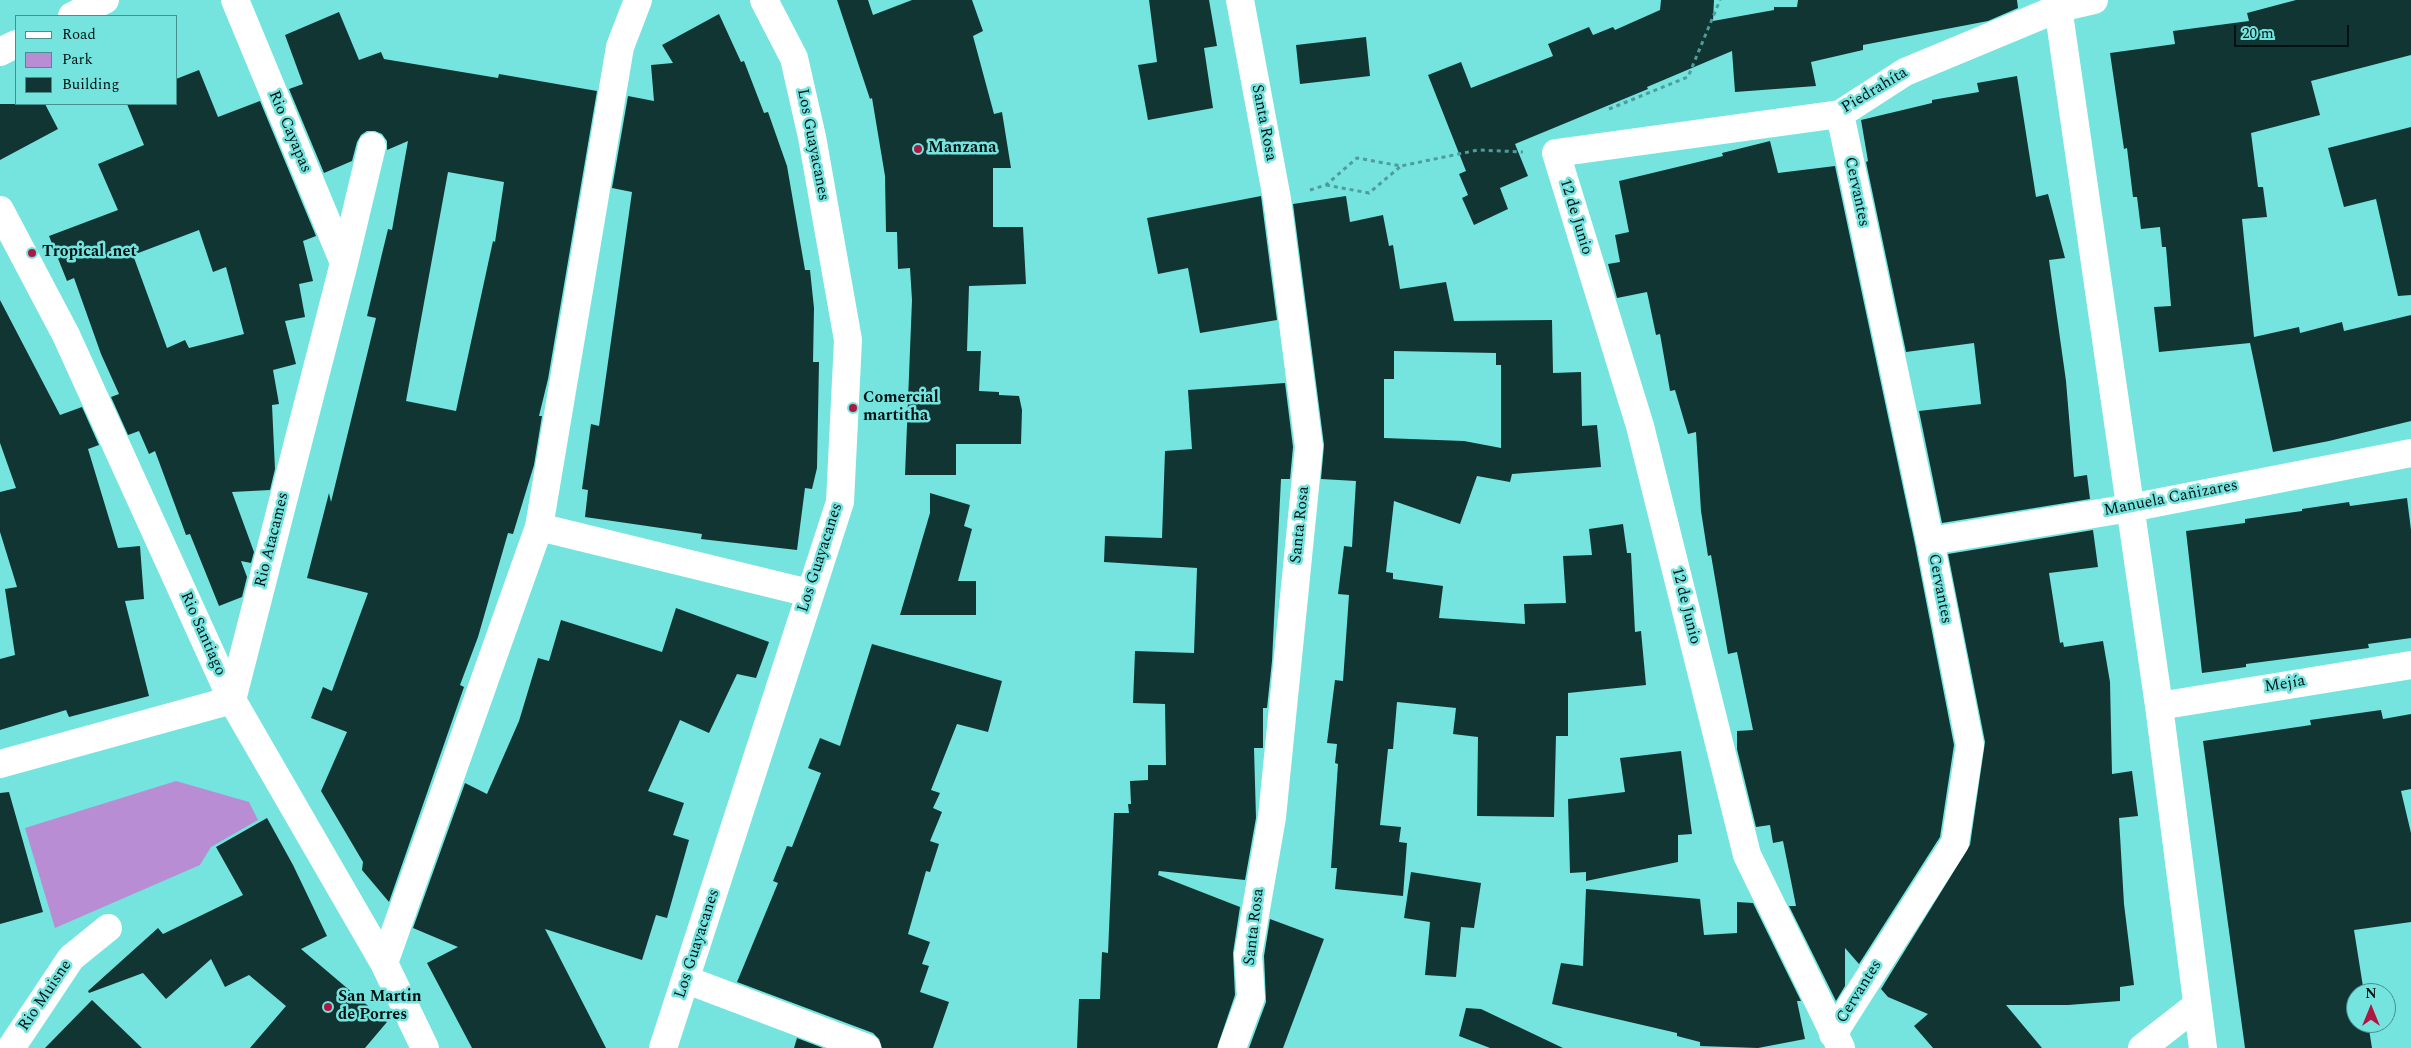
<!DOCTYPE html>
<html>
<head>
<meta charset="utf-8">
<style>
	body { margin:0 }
	#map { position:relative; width:2411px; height:1048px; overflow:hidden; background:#75e4df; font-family:Spectral,serif }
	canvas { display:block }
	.legend { position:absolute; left:15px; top:15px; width:162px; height:90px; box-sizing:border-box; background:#75e4df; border:1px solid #46908d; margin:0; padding:6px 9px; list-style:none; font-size:15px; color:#001211 }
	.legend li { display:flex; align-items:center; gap:10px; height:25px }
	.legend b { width:25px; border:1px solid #46908d }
	.north { position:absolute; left:2346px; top:983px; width:50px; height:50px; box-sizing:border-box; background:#75e4df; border:1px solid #46908d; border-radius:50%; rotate:0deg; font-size:14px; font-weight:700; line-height:20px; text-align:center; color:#001211 }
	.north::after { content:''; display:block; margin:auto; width:18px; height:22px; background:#ac1843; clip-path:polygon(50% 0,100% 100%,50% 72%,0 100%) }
	.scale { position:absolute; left:2234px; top:25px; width:115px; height:22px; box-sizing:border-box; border:2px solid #001211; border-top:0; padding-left:6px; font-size:15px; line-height:18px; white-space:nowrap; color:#001211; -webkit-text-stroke:4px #75e4df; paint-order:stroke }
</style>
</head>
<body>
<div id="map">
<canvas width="2411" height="1048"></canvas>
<ul class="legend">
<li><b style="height:6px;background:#fff"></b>Road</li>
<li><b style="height:14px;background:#b88dd3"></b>Park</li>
<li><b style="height:14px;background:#113533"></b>Building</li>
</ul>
<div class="north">N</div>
<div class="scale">20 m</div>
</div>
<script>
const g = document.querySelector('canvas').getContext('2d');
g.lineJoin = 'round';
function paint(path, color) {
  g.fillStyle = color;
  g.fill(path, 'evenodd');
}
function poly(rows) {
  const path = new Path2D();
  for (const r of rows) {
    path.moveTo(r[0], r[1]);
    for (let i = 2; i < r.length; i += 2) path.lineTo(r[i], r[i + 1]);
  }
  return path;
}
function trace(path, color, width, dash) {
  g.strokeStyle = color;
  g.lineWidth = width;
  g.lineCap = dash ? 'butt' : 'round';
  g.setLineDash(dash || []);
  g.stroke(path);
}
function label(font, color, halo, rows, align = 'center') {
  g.font = font + ' Spectral,serif';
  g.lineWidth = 5;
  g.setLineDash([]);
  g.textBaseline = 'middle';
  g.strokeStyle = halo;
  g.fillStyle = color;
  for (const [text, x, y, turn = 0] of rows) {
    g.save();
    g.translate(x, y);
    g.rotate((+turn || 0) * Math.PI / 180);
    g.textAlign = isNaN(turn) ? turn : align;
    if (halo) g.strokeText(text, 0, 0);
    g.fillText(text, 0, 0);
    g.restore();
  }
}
paint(poly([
	[176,781,249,802,258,820,211,847,200,865,55,928,25,828]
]), '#b88dd3');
paint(poly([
	[837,0,868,0,873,15,912,0,972,0,983,31,973,36,994,114,1002,112,1011,168,993,168,993,227,1023,227,1026,284,969,286,967,351,981,351,979,391,999,392,999,395,1019,396,1022,410,1021,444,956,444,956,475,905,475,912,300,910,268,898,269,897,232,886,232,885,176,872,98,870,99],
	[1149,0,1209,0,1217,46,1204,48,1213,108,1148,120,1138,65,1157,62],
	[1661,0,1714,0,1713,21,1774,10,1774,7,1797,7,1798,0,2017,0,2018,8,1988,21,1863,45,1863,50,1811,62,1816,86,1735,92,1732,51,1647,87,1648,89,1515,144,1528,176,1500,188,1508,209,1474,225,1462,198,1468,195,1459,174,1466,171,1428,75,1461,62,1471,88,1553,56,1548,44,1589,27,1593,35,1613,27,1615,30,1660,10],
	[2296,0,2411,0,2411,55,2311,81,2320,115,2251,133,2258,187,2263,187,2267,217,2242,219,2254,337,2299,327,2300,333,2342,322,2344,331,2411,315,2411,421,2329,441,2273,452,2250,343,2159,352,2154,307,2171,306,2166,247,2162,247,2160,227,2141,229,2137,197,2133,197,2127,148,2124,149,2110,53,2175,44,2173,31,2249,21,2247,13],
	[339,12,359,60,381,52,384,59,498,78,499,74,597,91,548,379,539,416,542,416,534,465,513,534,508,533,478,637,460,685,464,687,389,902,362,870,363,862,321,791,347,732,311,718,323,687,332,691,368,593,307,578,329,493,331,502,376,318,367,316,388,229,392,230,408,141,387,150,387,141,382,134,375,131,367,131,361,135,357,142,352,161,324,173,289,89,303,84,285,35],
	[448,172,504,182,495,242,493,241,456,411,406,401],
	[719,14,741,62,744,61,764,113,768,112,787,166,805,270,810,270,814,308,813,362,819,362,817,468,812,489,805,488,797,550,701,539,702,534,585,517,588,490,582,489,591,424,599,426,632,192,612,188,628,96,654,101,651,65,673,63,662,45],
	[1366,37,1370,76,1300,84,1296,45],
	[199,70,218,117,260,101,316,236,303,241,313,281,299,284,305,317,285,321,296,364,273,370,279,404,272,405,275,469,270,490,232,492,254,552,251,563,241,561,247,577,242,597,219,606,190,534,186,535,155,451,149,454,139,431,128,435,111,397,119,394,101,354,74,278,67,281,49,236,118,210,98,164,144,145,127,104,176,104,176,79],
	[199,230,213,272,226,267,244,334,189,348,185,340,167,348,133,255],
	[2017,76,2036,197,2048,194,2065,258,2049,260,2066,381,2074,477,2087,475,2090,499,1942,523,1919,411,1981,404,1974,343,1906,352,1866,162,1868,161,1861,120,1932,103,1932,100,1979,92,1977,83],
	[0,104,45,104,58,129,0,160],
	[2411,127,2411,295,2398,296,2376,199,2344,207,2328,148],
	[1770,141,1778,173,1835,166,1915,544,1954,745,1940,837,1859,964,1845,948,1845,986,1836,1001,1789,906,1796,906,1783,841,1773,843,1770,825,1756,827,1737,749,1737,731,1753,730,1737,652,1728,654,1711,555,1708,556,1701,511,1696,432,1688,434,1675,390,1670,391,1660,334,1656,335,1647,292,1617,298,1608,264,1620,262,1615,235,1629,232,1619,181,1723,156,1722,153],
	[1261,196,1277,320,1200,333,1188,268,1158,274,1147,218],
	[1346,196,1350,222,1383,215,1389,246,1393,245,1400,289,1446,282,1454,321,1552,320,1553,373,1581,372,1582,426,1597,425,1601,467,1512,474,1510,482,1477,476,1460,524,1394,501,1386,572,1393,573,1393,579,1443,586,1439,618,1525,624,1524,604,1566,603,1563,556,1592,555,1589,529,1623,524,1627,553,1631,553,1635,632,1641,631,1646,685,1568,693,1568,736,1556,736,1554,817,1477,816,1478,737,1453,734,1456,708,1397,702,1393,749,1388,749,1380,825,1401,827,1399,842,1407,843,1403,896,1335,889,1337,868,1331,868,1338,764,1335,763,1337,744,1327,743,1335,680,1343,681,1349,595,1338,594,1344,546,1352,547,1356,481,1321,479,1324,445,1293,204],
	[1394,351,1496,353,1496,365,1501,365,1501,448,1464,441,1384,438,1384,379,1394,379],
	[0,300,60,415,82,407,99,445,88,449,118,548,140,546,144,599,125,601,149,696,69,717,66,710,0,730,0,659,15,655,5,589,17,587,0,532,0,492,16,488,0,443],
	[1285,383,1293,447,1290,479,1281,479,1272,661,1267,708,1263,708,1263,748,1254,748,1256,818,1245,880,1159,871,1158,875,1240,907,1233,953,1235,995,1217,1048,1077,1048,1079,999,1100,999,1102,952,1108,953,1114,813,1129,813,1128,804,1131,804,1130,781,1148,780,1148,765,1166,765,1165,704,1133,703,1135,651,1194,653,1197,568,1104,562,1105,536,1162,538,1165,451,1192,449,1188,390],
	[930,493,970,505,964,526,972,529,958,581,976,581,976,615,900,615,930,513],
	[2407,498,2411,530,2411,638,2368,644,2369,648,2246,664,2246,667,2202,673,2186,531,2245,523,2245,519,2302,511,2302,509,2349,502,2350,506],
	[2093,530,2098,567,2049,573,2060,643,2063,642,2064,647,2103,641,2110,682,2112,774,2132,771,2138,816,2119,818,2124,904,2134,985,2120,987,2120,1001,2068,1005,2006,1005,2042,1048,1933,1048,1914,1026,1928,1014,1888,997,1881,989,1970,845,1985,742,1948,554],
	[676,608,769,642,756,678,737,674,709,733,680,720,648,791,684,803,673,835,689,840,667,918,656,915,642,960,545,929,606,1048,472,1048,427,963,458,947,413,928,465,783,487,794,519,721,538,658,549,661,561,620,662,652],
	[872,644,1002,681,988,732,957,724,931,790,940,793,933,808,942,812,930,841,939,844,930,872,926,871,908,934,930,942,922,964,929,966,920,992,949,1002,933,1048,882,1048,879,1039,873,1033,737,982,778,883,773,881,787,846,792,847,821,773,808,768,820,738,840,746],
	[2381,710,2383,719,2411,714,2411,789,2401,791,2411,833,2411,922,2354,930,2364,993,2356,993,2356,1023,2368,1023,2372,1048,2245,1048,2203,741,2311,725,2310,720],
	[1681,751,1692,834,1678,835,1678,862,1586,881,1586,872,1570,873,1568,799,1625,792,1620,758],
	[9,792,43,912,0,924,0,793],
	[267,818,293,865,327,936,301,949,387,1022,365,1048,250,1048,286,1006,249,975,225,987,211,959,166,999,143,973,89,993,88,991,158,928,163,934,243,895,216,847],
	[1411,872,1481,883,1474,928,1461,927,1456,977,1425,975,1430,922,1404,918],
	[1586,889,1700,899,1704,935,1737,933,1737,902,1753,903,1801,1001,1797,1001,1805,1039,1758,1048,1700,1046,1700,1042,1677,1036,1677,1033,1552,1004,1561,963,1583,966],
	[1270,919,1324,939,1283,1048,1249,1048,1266,1002,1264,956],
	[92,1000,142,1048,45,1048],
	[1466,1008,1481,1009,1563,1048,1490,1048,1459,1036],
	[797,1038,823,1048,794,1048]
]), '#113533');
trace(poly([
	[1609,109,1688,77,1720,0],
	[1326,185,1369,193,1401,166],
	[1310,190,1326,185,1357,158,1401,166,1478,150,1523,152]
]), '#4d9d99', 3, [4, 4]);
trace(poly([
	[235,0,344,263],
	[2057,0,2159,706,2203,1048],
	[72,16,105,0],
	[0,52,16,44],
	[0,210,66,335,232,700,384,963,425,1048],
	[539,527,809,593],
	[1930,541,2130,508,2411,453],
	[2159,706,2411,665],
	[0,764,232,700,344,263,372,146],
	[384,963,539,527,620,47,638,0],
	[687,980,867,1048],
	[1833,1034,1955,843,1970,745,1930,541,1840,114],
	[11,1048,71,958,108,928],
	[663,1048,840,502,848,340,812,137,794,58,764,0],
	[1232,1048,1251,997,1248,955,1272,817,1309,447,1277,199,1240,0],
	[1841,1048,1747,855,1640,426,1556,153,1840,114,1905,72,2059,8,2094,0],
	[2142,1048,2196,1006]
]), '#fff', 28);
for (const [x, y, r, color] of [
	[918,149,5,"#ac1843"],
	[32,253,5,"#ac1843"],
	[853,408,5,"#ac1843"],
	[328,1007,5,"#ac1843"]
]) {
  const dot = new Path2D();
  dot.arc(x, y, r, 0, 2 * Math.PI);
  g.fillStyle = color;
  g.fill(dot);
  trace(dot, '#75e4df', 2);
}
label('16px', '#001211', '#75e4df', [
	["Piedrahíta",1875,91,-31],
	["Santa Rosa",1263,123,79],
	["Rio Cayapas",289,132,67],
	["Los Guayacanes",812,145,79],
	["Cervantes",1856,192,78],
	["12 de Junio",1575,217,73],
	["Manuela Cañizares",2171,499,-11],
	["Santa Rosa",1301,525,-84],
	["Rio Atacames",273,540,-76],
	["Los Guayacanes",821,558,-72],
	["Cervantes",1939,589,79],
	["12 de Junio",1685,606,76],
	["Rio Santiago",202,634,66],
	["Mejía",2285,685,-9],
	["Santa Rosa",1255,927,-83],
	["Los Guayacanes",698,944,-72],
	["Cervantes",1860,992,-58],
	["Rio Muisne",46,996,-56]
]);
label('bold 16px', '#001211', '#75e4df', [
	["Manzana",928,149],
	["Tropical .net",42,253],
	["Comercial",863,399],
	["martitha",863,417],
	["San Martin",338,998],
	["de Porres",338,1016]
], 'left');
</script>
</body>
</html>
